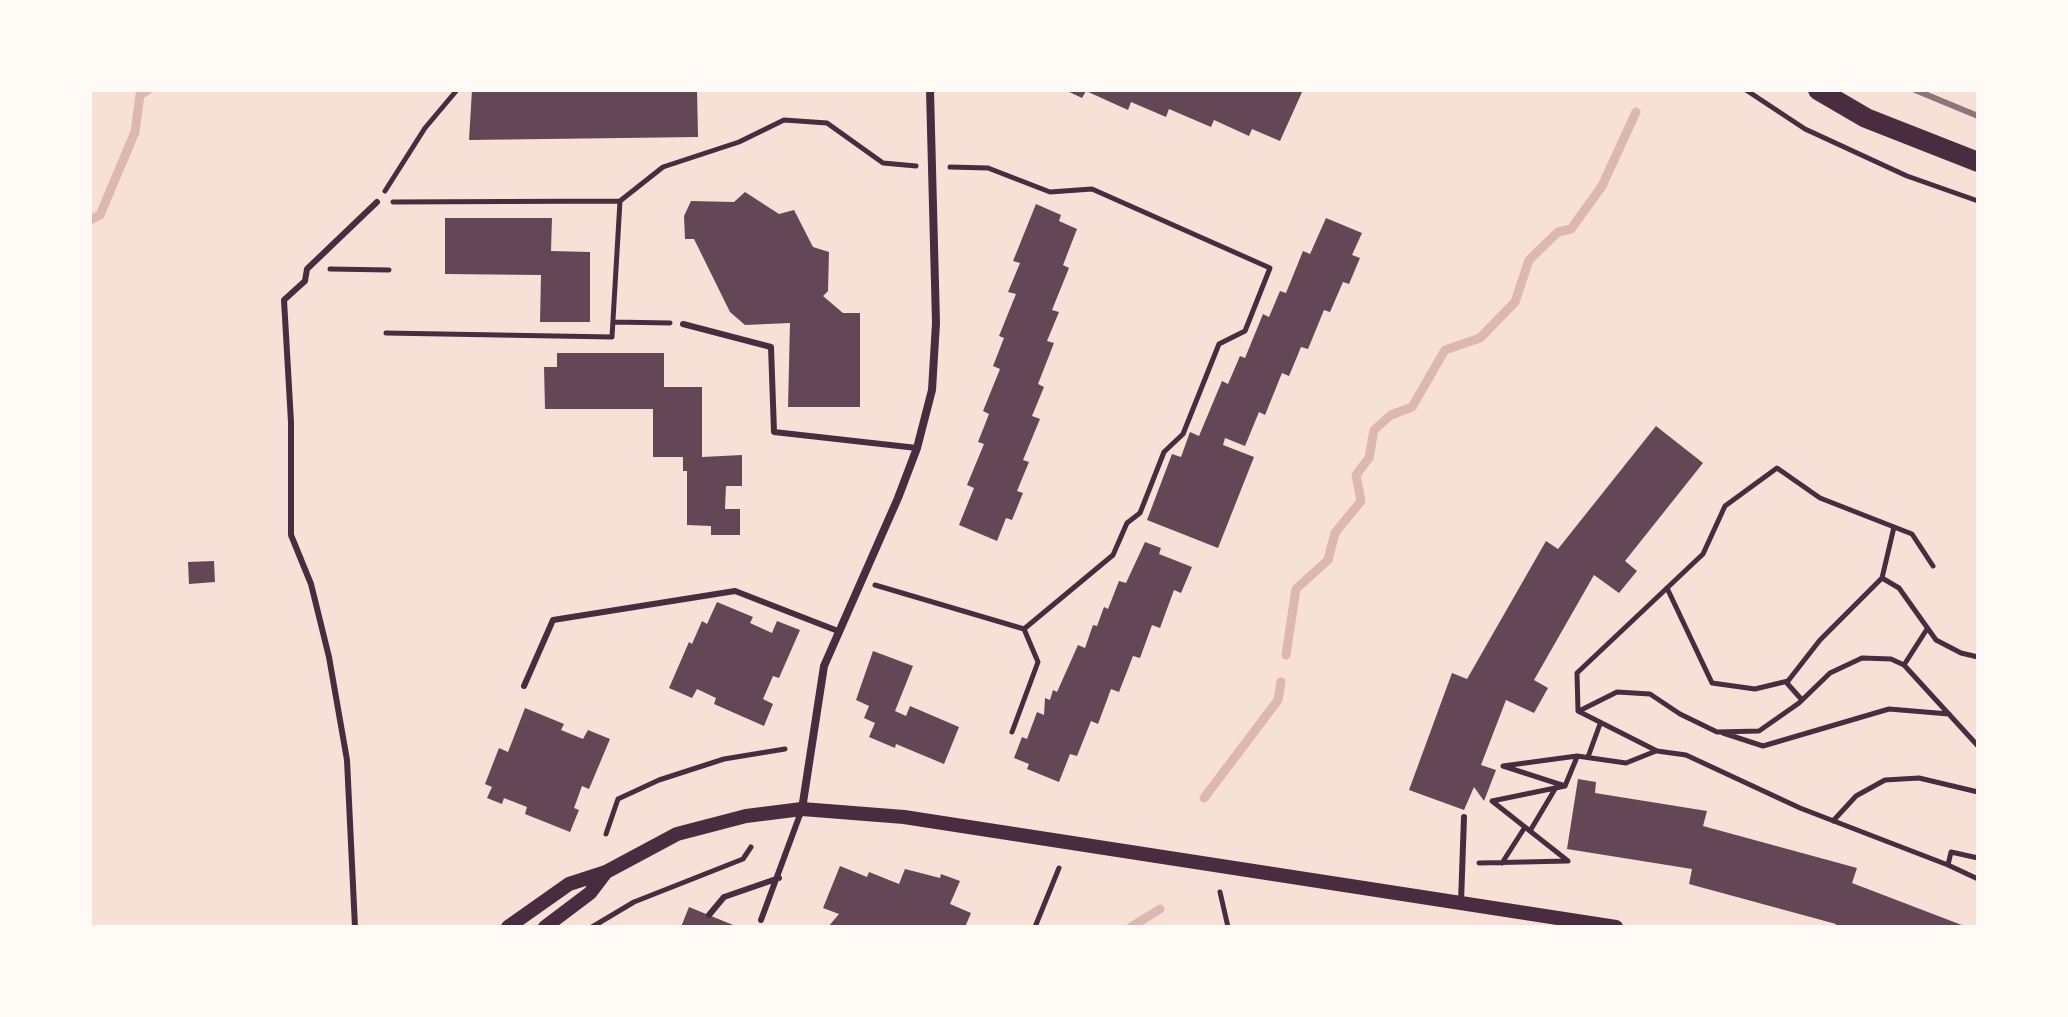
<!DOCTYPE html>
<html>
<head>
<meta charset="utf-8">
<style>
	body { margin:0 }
	#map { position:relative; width:2068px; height:1017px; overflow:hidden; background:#f7e1d7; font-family:"Crimson Pro",serif }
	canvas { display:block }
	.frame { position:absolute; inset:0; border:92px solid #fffaf5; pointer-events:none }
</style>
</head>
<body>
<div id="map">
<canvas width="2068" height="1017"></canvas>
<div class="frame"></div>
</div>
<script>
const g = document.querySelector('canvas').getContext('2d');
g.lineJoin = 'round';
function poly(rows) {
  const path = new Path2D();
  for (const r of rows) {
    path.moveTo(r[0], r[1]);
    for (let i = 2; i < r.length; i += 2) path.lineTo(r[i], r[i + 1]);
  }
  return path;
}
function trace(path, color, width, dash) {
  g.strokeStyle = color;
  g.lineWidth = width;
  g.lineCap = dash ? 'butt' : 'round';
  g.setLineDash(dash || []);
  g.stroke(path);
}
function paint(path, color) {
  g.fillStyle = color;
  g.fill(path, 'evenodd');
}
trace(poly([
	[90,220,100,215,135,132,140,95,148,90],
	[1286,655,1296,589,1328,560,1335,533,1361,501,1356,475,1369,458,1374,430,1391,415,1412,407,1445,350,1480,338,1515,302,1529,260,1558,232,1571,229,1602,186,1636,112],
	[1204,798,1278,700,1281,682],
	[1131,927,1160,909]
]), '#dcb8b0', 9);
paint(poly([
	[472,90,697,90,698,137,469,140],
	[1065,90,1303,90,1280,141,1252,129,1249,136,1214,120,1211,127,1169,109,1166,117,1131,102,1128,110,1086,91,1082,98],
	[745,192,779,214,794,210,813,247,829,252,828,291,823,296,843,313,860,313,860,407,788,407,790,323,745,325,730,312,694,239,685,239,684,216,691,201,734,202],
	[1036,204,1061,215,1059,221,1077,229,1063,265,1069,268,1052,310,1059,312,1047,341,1054,343,1038,384,1044,387,1032,416,1040,419,1023,460,1029,462,1017,491,1023,493,1012,520,1006,518,997,541,959,525,974,488,967,485,984,444,978,442,989,414,983,411,1000,369,993,366,1004,338,999,336,1016,294,1008,292,1020,263,1013,261],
	[445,218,552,218,551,251,590,252,590,322,540,322,541,275,445,274],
	[1326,218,1362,233,1352,255,1360,258,1349,284,1343,282,1330,312,1324,310,1308,349,1301,347,1289,376,1282,373,1265,415,1259,412,1245,446,1225,438,1223,445,1254,457,1218,548,1147,520,1172,454,1181,457,1190,432,1199,436,1222,381,1228,384,1240,356,1245,358,1263,314,1269,317,1280,291,1286,293,1303,251,1310,254],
	[557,353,664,353,664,387,702,387,702,457,742,455,742,486,726,486,725,509,740,509,740,535,711,535,711,526,687,525,687,471,683,471,683,457,653,457,653,409,545,409,544,367,557,367],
	[1656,426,1703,463,1625,561,1637,571,1619,593,1594,575,1534,680,1548,688,1534,713,1506,700,1481,765,1496,770,1484,801,1474,787,1464,810,1409,790,1452,673,1467,679,1546,541,1558,549],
	[1145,542,1161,548,1159,554,1192,567,1181,593,1174,590,1160,628,1152,625,1140,658,1133,656,1119,692,1111,689,1098,724,1091,721,1077,756,1070,754,1059,782,1027,769,1029,764,1014,758,1022,737,1027,739,1037,712,1044,715,1045,698,1050,700,1053,690,1057,692,1078,645,1085,648,1093,625,1097,626,1104,607,1108,609,1119,581,1126,583],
	[214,561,215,582,189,584,188,562],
	[717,602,753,617,750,623,772,633,777,621,800,630,779,678,773,676,763,699,773,704,764,726,714,704,716,698,697,689,692,698,669,688,689,642,692,644,702,621,707,624],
	[873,651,913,666,895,711,906,716,910,706,959,727,944,764,896,744,895,748,869,737,875,723,864,718,869,706,856,700],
	[525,708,564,724,561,730,583,739,588,730,610,739,589,789,582,786,574,808,579,810,570,832,525,814,527,807,504,798,502,804,487,798,492,787,485,784,499,748,508,752],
	[1578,779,1596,782,1595,793,1707,811,1703,826,1857,868,1852,883,1967,927,1835,927,1836,924,1689,884,1692,869,1567,849],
	[840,866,867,877,869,872,899,884,905,869,940,878,941,874,960,881,950,904,971,913,965,927,828,927,839,914,823,908],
	[689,907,738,927,681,927]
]), '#644757');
trace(poly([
	[1746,90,1805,129,1907,176,1978,201],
	[950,167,988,168,1050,192,1092,189,1270,268,1245,331,1219,344,1183,434,1164,452,1140,513,1127,523,1113,555,1024,629],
	[385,191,425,128,457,90],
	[393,202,620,201],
	[330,269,389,270],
	[613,322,670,323],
	[386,333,612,337,620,201,663,167,739,142,784,120,827,123,883,163,916,166],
	[1933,566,1912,534,1820,498,1777,468,1725,506,1703,554,1577,673,1578,711,1657,751,1686,755,1800,808,1948,865],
	[1882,578,1894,527],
	[875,585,1024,629,1038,662,1012,732],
	[1667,588,1712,683,1755,689,1788,681,1820,640,1882,578,1899,588,1936,640,1961,653,1978,657],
	[1904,665,1927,629],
	[1786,682,1802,700],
	[1579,711,1617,692,1650,694,1680,714,1717,732,1759,731,1799,703,1830,673,1862,658,1891,659,1904,665,1978,746],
	[1723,733,1763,746,1889,709,1949,714],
	[1588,757,1600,724],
	[1565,786,1577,757],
	[1833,821,1856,796,1885,780,1919,778,1978,792],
	[1530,831,1555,789],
	[606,834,618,799,659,780,724,759,785,749],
	[1978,858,1951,852,1948,865,1978,879],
	[1479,863,1568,861,1492,801,1565,786,1503,766,1577,756,1626,763,1656,751],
	[1502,863,1525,827],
	[1220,892,1228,927],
	[592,927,634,902,743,859,751,847],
	[1035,927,1059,868]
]), '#4a2c40', 5);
trace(poly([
	[683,324,771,347,774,432,917,448],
	[524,686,553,620,735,591,838,631],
	[1461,902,1464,817],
	[709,915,724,897,779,878],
	[761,920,802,809],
	[355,927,347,760,329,657,311,584,291,535,291,422,284,300,305,281,307,269,377,202]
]), '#4a2c40', 6);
trace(poly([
	[802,809,824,666,898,498,917,448,932,390,936,323,930,90]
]), '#4a2c40', 8);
trace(poly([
	[508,927,569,884,606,872,677,834,746,816,802,809,904,817,1616,927],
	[545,927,590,893,606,872]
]), '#4a2c40', 14);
trace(poly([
	[1818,90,1866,118,1978,162]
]), '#4a2c40', 20);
trace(poly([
	[1915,90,1978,116]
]), '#8f747c', 6);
</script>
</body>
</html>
